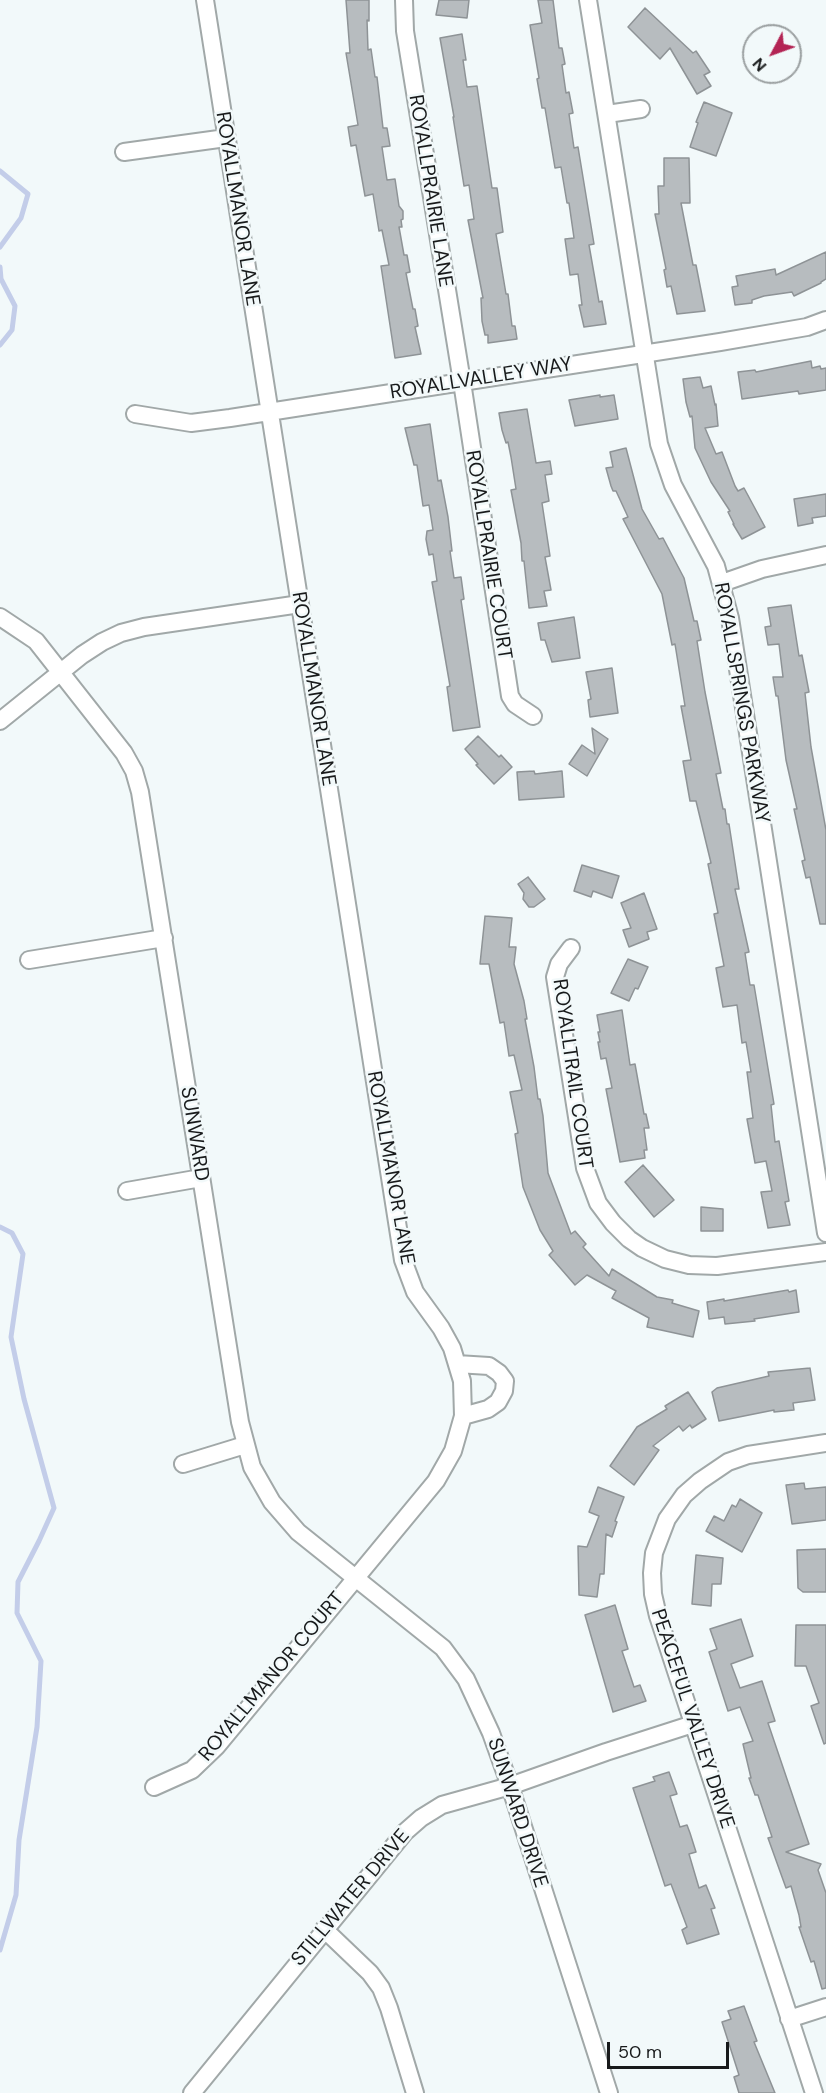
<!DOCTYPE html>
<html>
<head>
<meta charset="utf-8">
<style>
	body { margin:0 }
	#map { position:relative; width:826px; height:2093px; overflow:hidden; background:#f2f9fa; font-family:"DM Sans",sans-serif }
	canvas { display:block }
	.north { position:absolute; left:742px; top:24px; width:60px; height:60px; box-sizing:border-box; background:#f2f9fa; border:2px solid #9ba0a1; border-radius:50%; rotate:229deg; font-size:16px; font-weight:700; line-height:24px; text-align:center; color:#181a1b }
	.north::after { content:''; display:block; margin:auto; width:21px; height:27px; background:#b32454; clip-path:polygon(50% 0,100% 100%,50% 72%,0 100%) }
	.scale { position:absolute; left:607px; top:2042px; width:122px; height:27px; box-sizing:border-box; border:3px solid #181a1b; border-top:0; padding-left:8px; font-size:18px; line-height:21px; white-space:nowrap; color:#181a1b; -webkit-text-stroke:4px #f2f9fa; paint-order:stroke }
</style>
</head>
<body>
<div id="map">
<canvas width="826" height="2093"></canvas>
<div class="north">N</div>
<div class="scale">50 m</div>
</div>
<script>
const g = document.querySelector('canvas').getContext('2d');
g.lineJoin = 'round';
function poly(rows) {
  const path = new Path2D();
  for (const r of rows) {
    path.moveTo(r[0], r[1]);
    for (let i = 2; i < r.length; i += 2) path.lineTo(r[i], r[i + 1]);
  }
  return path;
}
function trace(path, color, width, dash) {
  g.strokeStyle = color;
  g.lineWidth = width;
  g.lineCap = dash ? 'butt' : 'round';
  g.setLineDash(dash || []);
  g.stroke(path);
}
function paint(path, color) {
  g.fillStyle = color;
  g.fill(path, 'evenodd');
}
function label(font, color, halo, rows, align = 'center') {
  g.font = font + ' "DM Sans",sans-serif';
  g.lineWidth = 5;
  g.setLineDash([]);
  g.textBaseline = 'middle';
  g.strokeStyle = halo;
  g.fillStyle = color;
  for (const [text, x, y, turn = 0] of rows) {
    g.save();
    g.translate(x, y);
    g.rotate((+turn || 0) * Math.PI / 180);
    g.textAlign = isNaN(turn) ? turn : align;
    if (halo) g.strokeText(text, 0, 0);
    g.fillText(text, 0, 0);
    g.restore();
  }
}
trace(poly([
	[0,171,28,194,21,218,0,247],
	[0,267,1,279,15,306,12,330,0,345],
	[0,1227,12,1233,23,1254,11,1337,24,1399,54,1508,39,1541,18,1582,17,1613,41,1661,37,1727,19,1840,16,1895,0,1950]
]), '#c3cde9', 5);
const building = poly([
	[346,0,369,0,369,21,367,20,368,50,371,49,375,77,377,77,383,128,387,128,390,146,382,147,387,180,395,179,399,206,403,211,403,219,401,220,402,227,399,227,404,255,407,255,410,272,406,273,413,309,415,309,418,326,415,327,421,354,395,358,381,266,389,265,382,230,379,231,373,194,365,196,356,145,351,146,348,127,358,125,346,53,350,53,346,0],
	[439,0,469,0,467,18,436,15,439,0],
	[538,0,553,0,559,48,562,48,565,64,562,65,566,93,569,92,573,113,569,114,574,148,578,147,594,244,589,245,599,302,602,301,606,324,584,327,579,305,582,305,578,274,570,275,565,239,574,238,569,203,567,203,561,167,555,168,545,108,542,108,537,79,539,78,530,25,542,23,538,0],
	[645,8,693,53,696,51,710,72,704,75,711,86,697,94,670,48,660,59,628,27,645,8],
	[462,34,466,60,463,60,467,87,477,86,492,188,497,188,503,232,496,234,506,294,508,294,512,326,515,326,517,339,488,343,488,335,485,335,482,321,481,298,483,298,468,220,474,219,469,185,464,186,453,117,454,117,440,38,462,34],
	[704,102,732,113,716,156,690,147,698,123,696,122,704,102],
	[664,158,689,158,690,203,681,203,693,265,696,265,705,311,677,314,671,286,667,287,664,270,666,269,655,214,659,214,658,186,664,186,664,158],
	[826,252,826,279,821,282,821,283,794,296,792,292,764,296,752,300,752,303,735,305,732,287,738,286,736,276,775,269,776,275,826,252],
	[811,361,812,368,820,366,821,369,826,368,826,390,799,394,798,391,742,399,738,372,755,370,756,372,811,361],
	[700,377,703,388,711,386,715,405,716,404,718,426,705,428,716,454,722,452,735,486,738,491,744,488,765,527,742,539,733,524,734,524,728,512,730,511,711,482,695,448,692,416,690,417,686,402,683,379,700,377],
	[600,395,600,397,614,395,618,419,575,426,569,400,600,395],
	[527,409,536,463,550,461,552,474,545,475,549,501,542,503,550,556,545,557,551,590,544,591,547,606,529,608,524,561,522,561,521,543,511,490,516,489,511,457,508,442,506,443,502,430,499,413,527,409],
	[430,424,438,481,441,480,448,517,452,551,450,551,454,578,461,577,464,599,461,600,480,727,453,731,447,687,450,686,432,582,437,581,433,554,429,555,426,539,427,531,433,530,429,505,423,506,417,465,414,465,405,428,430,424],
	[626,448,642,509,659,539,663,538,684,578,694,621,697,621,701,640,697,641,705,692,721,773,716,774,723,809,725,809,727,824,729,824,739,889,735,889,749,952,745,953,750,985,754,985,774,1104,771,1105,775,1142,779,1141,789,1201,785,1202,790,1225,768,1228,761,1192,772,1191,766,1161,755,1163,747,1119,753,1118,747,1072,751,1072,746,1042,742,1043,737,1005,723,1007,716,968,724,966,714,914,718,913,708,864,711,863,696,801,690,801,683,761,691,760,681,706,685,706,675,644,672,645,662,594,623,519,628,517,616,491,613,491,611,486,606,468,613,467,610,452,626,448],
	[826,494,826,516,812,518,813,523,798,526,794,499,826,494],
	[791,605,799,656,802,655,809,692,805,693,811,747,826,830,826,924,820,924,810,877,806,878,802,861,805,860,794,809,797,809,786,760,778,696,776,696,773,677,783,677,779,644,768,645,765,627,771,626,768,608,791,605],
	[574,617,580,658,552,662,545,640,541,640,538,623,574,617],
	[612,668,618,713,590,717,588,700,591,699,586,672,612,668],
	[592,728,608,739,587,776,569,764,582,745,595,754,592,728],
	[478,736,499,757,501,755,512,767,494,784,476,765,478,764,465,749,478,736],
	[534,771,535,774,562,771,564,797,519,800,517,772,534,771],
	[582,865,619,876,612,898,593,891,591,897,574,891,582,865],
	[528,877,545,899,534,907,529,907,523,899,524,893,518,884,528,877],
	[644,893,657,929,647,932,649,939,629,947,623,930,631,928,621,903,644,893],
	[485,916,512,918,509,947,516,947,514,964,524,1001,527,1019,525,1019,534,1067,538,1099,540,1099,543,1116,548,1173,571,1234,575,1231,586,1244,583,1247,609,1276,612,1269,657,1297,673,1300,672,1303,699,1311,693,1337,647,1327,649,1318,612,1298,616,1291,587,1275,575,1285,549,1255,553,1251,540,1230,523,1187,515,1134,518,1133,510,1092,522,1090,514,1055,509,1056,504,1022,500,1023,489,964,480,964,485,916],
	[628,959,648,967,638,989,635,988,629,1001,611,993,628,959],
	[622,1010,630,1065,635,1064,644,1114,646,1114,649,1128,644,1128,647,1150,644,1150,645,1158,620,1162,606,1089,612,1088,606,1058,601,1059,598,1042,600,1042,598,1032,600,1032,597,1015,622,1010],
	[643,1165,674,1200,654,1217,625,1182,643,1165],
	[701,1207,723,1209,723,1231,701,1231,701,1207],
	[788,1290,789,1292,796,1290,799,1312,754,1319,755,1321,725,1324,724,1317,709,1319,707,1302,724,1299,724,1301,788,1290],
	[810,1368,815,1400,793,1403,794,1410,774,1412,774,1410,719,1421,712,1392,717,1388,769,1376,768,1372,810,1368],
	[688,1392,706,1419,692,1428,690,1425,683,1431,679,1426,653,1446,659,1450,634,1485,610,1466,637,1427,667,1409,665,1406,688,1392],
	[804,1483,805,1489,826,1487,826,1520,792,1524,786,1485,804,1483],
	[598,1487,624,1497,615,1521,617,1522,612,1537,606,1534,604,1574,600,1574,597,1597,579,1595,578,1546,587,1547,599,1516,589,1512,598,1487],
	[740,1499,762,1513,742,1552,706,1531,714,1516,724,1521,732,1505,736,1507,740,1499],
	[826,1549,826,1592,803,1592,798,1588,797,1550,826,1549],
	[696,1555,723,1558,721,1584,712,1584,711,1606,692,1604,696,1555],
	[615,1605,628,1649,622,1651,634,1687,640,1685,646,1701,613,1712,585,1615,615,1605],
	[741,1619,753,1656,731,1664,740,1688,762,1681,775,1721,768,1723,809,1844,786,1852,821,1864,818,1870,826,1893,826,1988,822,1989,814,1961,811,1962,799,1927,801,1927,799,1915,791,1886,786,1888,768,1838,772,1837,758,1795,755,1795,749,1778,751,1778,743,1744,753,1741,740,1707,728,1711,709,1652,717,1649,710,1629,741,1619],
	[796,1625,826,1625,826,1743,824,1744,811,1706,819,1703,806,1666,795,1666,796,1625],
	[669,1772,677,1794,670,1796,680,1827,687,1825,690,1833,696,1852,689,1854,699,1888,706,1885,715,1908,711,1909,719,1934,687,1944,682,1930,687,1927,671,1884,665,1886,633,1788,655,1781,653,1777,669,1772],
	[744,2006,757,2041,754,2042,775,2093,739,2093,734,2077,739,2075,722,2022,731,2019,728,2011,744,2006]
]);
paint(building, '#b7bcbf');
trace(building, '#8e9396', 1.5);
const street = poly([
	[404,0,405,31,462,382,510,696,515,704,533,716],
	[588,0,659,444,673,485,716,566,730,618,826,1233],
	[607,114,641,109],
	[124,152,226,138],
	[135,414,191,423,230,418,720,342,807,327,826,320],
	[722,583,762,569,826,555],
	[0,617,36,641,124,753,134,771,140,792,240,1422,252,1467,272,1502,298,1532,443,1648,466,1679,491,1733,510,1786,609,2093],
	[0,721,82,655,102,642,121,633,144,627,300,604],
	[571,948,559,964,555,977,585,1168,598,1203,613,1223,629,1239,642,1248,665,1259,689,1265,717,1266,826,1252],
	[29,960,164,938],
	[127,1191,201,1178],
	[457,1364,489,1366,499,1373,505,1381,504,1391,498,1402,488,1409,463,1416],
	[183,1464,245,1445],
	[154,1787,192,1770,217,1746,436,1481,453,1451,463,1416,462,1381,452,1348,441,1328,415,1292,403,1260,205,0],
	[324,1929,370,1973,381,1988,389,2008,415,2093],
	[789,2019,826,2007],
	[192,2093,405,1832,421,1818,442,1805,510,1786,606,1752,693,1724],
	[814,2093,658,1616,653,1594,652,1573,654,1553,667,1519,684,1495,700,1481,728,1462,748,1455,826,1443]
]);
trace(street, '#a1a8a8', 20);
trace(street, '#fff', 16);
label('20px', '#181a1b', '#f2f9fa', [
	["ROYALLPRAIRIE LANE",430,191,81],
	["ROYALLMANOR LANE",237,209,81],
	["ROYALLVALLEY WAY",481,379,-9],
	["ROYALLPRAIRIE COURT",488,555,81],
	["ROYALLMANOR LANE",313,689,81],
	["ROYALLSPRINGS PARKWAY",741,703,80],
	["ROYALLTRAIL COURT",572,1074,82],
	["SUNWARD",194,1134,81],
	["ROYALLMANOR LANE",390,1168,80],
	["ROYALLMANOR COURT",272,1677,-50],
	["PEACEFUL VALLEY DRIVE",692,1719,72],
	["SUNWARD DRIVE",517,1813,72],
	["STILLWATER DRIVE",351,1898,-50]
]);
</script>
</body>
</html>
